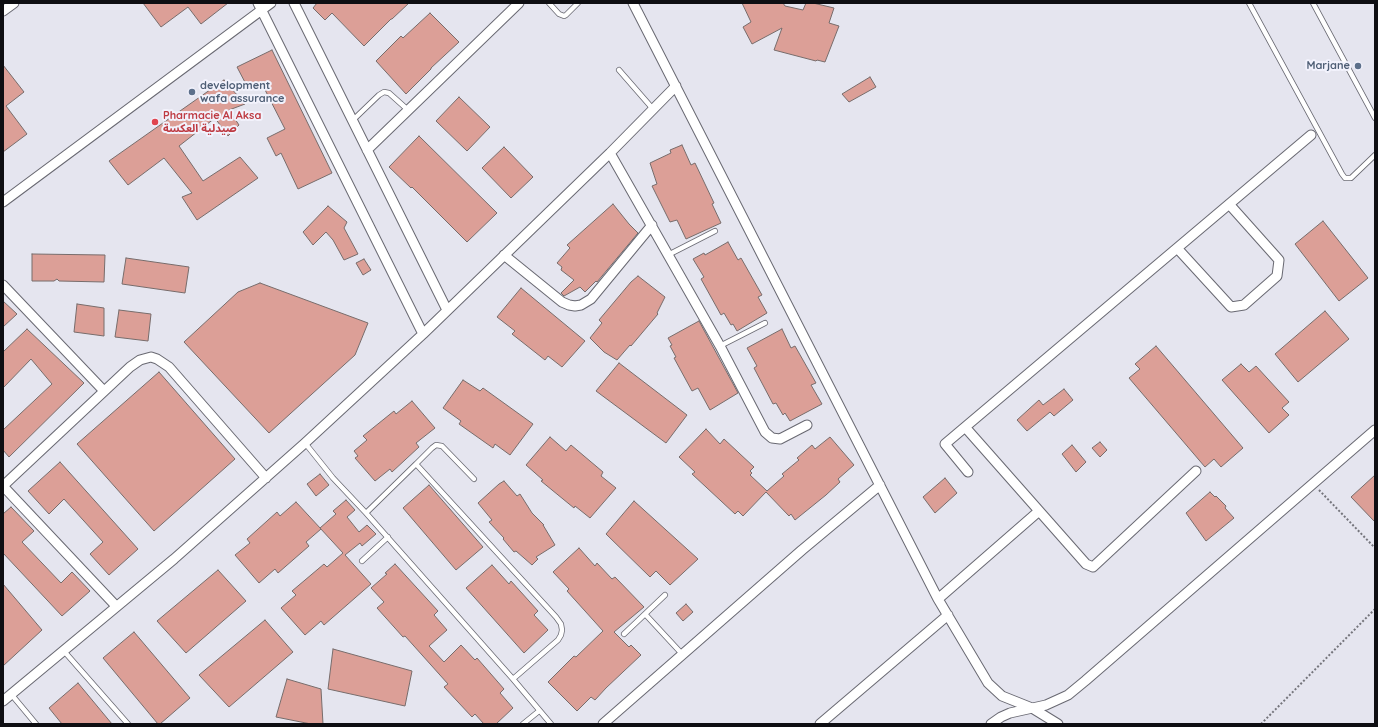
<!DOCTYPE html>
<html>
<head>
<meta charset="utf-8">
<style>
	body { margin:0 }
	#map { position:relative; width:1378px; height:727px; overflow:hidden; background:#e5e5ef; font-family:Quicksand,sans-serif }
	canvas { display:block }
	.frame { position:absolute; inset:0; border:4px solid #0e0e12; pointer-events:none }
</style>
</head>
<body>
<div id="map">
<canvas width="1378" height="727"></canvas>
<div class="frame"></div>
</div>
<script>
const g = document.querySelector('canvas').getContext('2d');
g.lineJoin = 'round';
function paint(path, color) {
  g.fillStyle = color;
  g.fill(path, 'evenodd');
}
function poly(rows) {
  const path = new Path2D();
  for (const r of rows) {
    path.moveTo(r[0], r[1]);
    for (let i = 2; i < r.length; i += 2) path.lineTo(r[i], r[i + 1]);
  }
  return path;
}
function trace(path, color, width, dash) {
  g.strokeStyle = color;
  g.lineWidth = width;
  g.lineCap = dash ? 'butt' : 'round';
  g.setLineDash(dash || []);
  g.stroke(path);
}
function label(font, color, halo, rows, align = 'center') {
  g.font = font + ' Quicksand,"Noto Sans Arabic",sans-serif';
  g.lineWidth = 4;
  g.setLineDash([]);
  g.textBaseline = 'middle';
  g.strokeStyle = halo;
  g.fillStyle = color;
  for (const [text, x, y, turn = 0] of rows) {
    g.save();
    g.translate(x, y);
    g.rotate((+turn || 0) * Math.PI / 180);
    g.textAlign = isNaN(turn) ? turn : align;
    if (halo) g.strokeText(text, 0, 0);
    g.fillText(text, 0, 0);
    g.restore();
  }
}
const building = poly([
	[143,3,228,3,201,24,188,7,161,27,143,3],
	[317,3,409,3,392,19,391,19,364,46,332,13,325,20,313,8,317,3],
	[742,3,783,3,785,6,803,10,806,3,813,3,834,8,829,23,839,26,825,62,817,60,816,61,774,50,782,28,752,44,743,27,751,22,742,3],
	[430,13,459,42,431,68,431,69,406,94,376,61,401,36,403,38,430,13],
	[272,50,332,173,298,189,281,153,276,156,267,138,285,129,261,82,248,88,237,67,272,50],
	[3,65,24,92,6,106,27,134,3,152,3,65],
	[870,77,876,87,849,102,842,94,870,77],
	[224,80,245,104,229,110,239,125,228,136,215,118,179,146,203,181,240,157,258,178,197,220,182,197,192,193,164,158,128,185,109,161,224,80],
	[459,97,490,127,467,151,436,121,459,97],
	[419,136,497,213,467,242,412,187,411,188,389,167,419,136],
	[682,145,691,165,695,163,714,203,712,204,721,223,686,239,677,220,670,222,652,186,657,184,650,163,671,153,670,150,682,145],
	[504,147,533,177,511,198,482,168,504,147],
	[613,204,629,224,638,233,597,282,596,281,585,292,580,287,564,296,561,293,574,280,561,270,562,267,557,263,570,248,567,245,613,204],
	[328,206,347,222,344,228,358,254,344,260,333,240,326,232,313,245,303,232,328,206],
	[1323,221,1368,278,1339,301,1295,244,1323,221],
	[728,242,738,260,741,258,762,295,758,297,767,313,737,331,733,324,731,325,724,313,721,315,701,279,704,277,693,259,704,253,705,255,728,242],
	[32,254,105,255,104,282,59,281,57,279,54,281,32,281,32,254],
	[126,258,189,267,185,293,122,284,126,258],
	[364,259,371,270,363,275,356,263,364,259],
	[638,276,665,297,657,313,658,314,631,346,630,345,617,360,604,352,590,338,602,323,599,320,631,282,638,276],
	[260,283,368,323,355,355,269,433,184,342,238,292,260,283],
	[521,288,585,341,562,367,548,356,545,360,512,334,515,331,497,317,521,288],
	[3,301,17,314,3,327,3,301],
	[77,304,104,308,104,336,74,332,77,304],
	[119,310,151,314,148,341,115,337,119,310],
	[1325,311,1349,339,1298,382,1275,354,1325,311],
	[699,321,738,393,710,410,698,388,692,391,674,358,676,357,670,346,672,345,668,338,699,321],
	[27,329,84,383,9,457,3,450,3,430,52,384,31,359,3,388,3,352,27,329],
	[782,329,791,348,795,346,816,383,811,385,822,404,790,421,785,413,783,415,776,403,773,404,754,368,757,366,747,348,782,329],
	[1156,346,1243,448,1221,467,1214,459,1205,467,1129,378,1140,369,1135,364,1156,346],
	[619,363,687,415,666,443,596,391,619,363],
	[1241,364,1249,372,1256,366,1289,402,1282,408,1289,415,1269,433,1222,380,1241,364],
	[159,372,235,459,154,531,77,444,159,372],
	[463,380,480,391,483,388,533,424,510,455,495,444,493,448,459,424,461,421,443,408,463,380],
	[1064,389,1073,400,1054,416,1050,412,1027,431,1017,420,1039,400,1043,405,1064,389],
	[412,401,435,428,416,443,419,447,392,472,390,469,375,481,355,458,358,456,354,451,367,440,363,436,394,411,396,414,412,401],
	[706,429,720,444,724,439,754,467,750,471,752,473,750,475,767,491,784,476,782,474,799,460,797,458,812,445,815,449,830,437,854,465,838,479,840,482,826,495,795,520,791,514,789,516,766,492,743,516,738,511,735,514,692,474,695,472,679,457,706,429],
	[550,437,566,451,571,445,603,472,601,476,616,488,590,518,575,506,574,508,541,481,543,480,526,465,550,437],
	[1100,442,1107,450,1100,457,1092,448,1100,442],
	[1072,445,1086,462,1076,472,1062,454,1072,445],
	[60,462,138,549,109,575,90,554,103,542,64,499,49,514,28,491,60,462],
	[320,474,329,485,316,496,307,484,320,474],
	[1375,475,1375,522,1351,497,1375,475],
	[945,478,957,493,935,513,923,497,945,478],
	[504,481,517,496,520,494,532,513,544,525,543,525,555,545,536,557,538,559,532,565,516,551,514,552,503,539,504,538,489,522,492,520,478,503,499,484,504,481],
	[429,485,483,547,456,570,403,508,429,485],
	[1210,492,1215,497,1216,496,1226,506,1225,508,1234,518,1206,541,1186,513,1210,492],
	[346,500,355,510,347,517,359,532,367,525,376,534,362,546,360,543,345,555,371,584,324,625,321,621,305,635,281,608,296,595,292,591,324,564,327,567,343,553,320,528,336,514,333,511,346,500],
	[634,501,698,559,670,585,656,571,650,577,606,534,634,501],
	[296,502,321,529,306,542,309,546,278,573,275,569,259,583,235,555,250,543,247,539,277,512,280,516,296,502],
	[11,507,34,531,22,542,61,583,72,572,90,591,62,616,3,553,3,514,11,507],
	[579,548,595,566,597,563,612,579,615,577,644,607,614,632,629,647,631,645,641,655,606,688,595,700,591,697,577,711,548,682,574,656,576,657,603,631,567,591,569,589,553,572,579,548],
	[395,564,438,611,434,615,447,630,429,646,444,662,461,645,475,660,477,658,504,689,500,693,513,708,496,724,484,724,475,714,472,717,444,687,448,684,405,636,403,637,377,608,384,602,371,588,387,574,385,573,395,564],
	[492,565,509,584,511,581,538,611,534,615,548,630,524,653,466,588,492,565],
	[218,570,246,601,186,653,157,621,218,570],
	[3,584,42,630,3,666,3,584],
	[686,604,693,612,683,621,676,613,686,604],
	[265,620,293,652,229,707,199,675,265,620],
	[134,632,190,698,160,724,158,724,103,658,134,632],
	[333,649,412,671,405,706,328,689,333,649],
	[287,679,321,689,323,724,311,724,276,717,287,679],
	[78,683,112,724,62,724,49,708,78,683]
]);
paint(building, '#dc9f97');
trace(building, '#776c6b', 1);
const lane = poly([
	[549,3,559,14,564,16,566,15,578,3],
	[1249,3,1342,174,1345,178,1351,178,1375,155],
	[1313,3,1375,118],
	[619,70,653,109],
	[352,121,379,95,384,92,389,93,408,110],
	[668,255,715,231],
	[720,346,765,323],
	[305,443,333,478,366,513,513,679,551,724],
	[416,464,432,448,436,445,442,446,474,479],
	[366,513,416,464,556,617,561,624,562,630,561,635,558,640,513,679],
	[362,561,388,537],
	[645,614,683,655],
	[624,634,665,595],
	[63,650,128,724],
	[11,694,36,724],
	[523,724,539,711]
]);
const street = poly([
	[258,3,423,334],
	[294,3,447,310],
	[633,3,938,599,988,683,1002,696,1032,708,1058,724],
	[3,11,14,3],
	[367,150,519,3],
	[610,153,720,346,765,432,772,438,780,439,807,425],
	[3,202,271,3],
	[1177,248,1231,307,1244,305,1277,276,1279,260,1229,204],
	[504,255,562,302,569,305,575,306,581,305,591,299,652,225],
	[3,285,104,391],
	[965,427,1086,564,1093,567,1196,471],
	[968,472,945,444,1311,135],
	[3,486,130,367,140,360,151,357,157,359,169,367,266,478],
	[3,486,116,606],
	[938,599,1039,511],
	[3,701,174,559,305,443,423,334,610,153,676,86],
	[603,724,802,550,880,485],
	[820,724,948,615],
	[991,724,1001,717,1010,713,1046,705,1068,695,1085,681,1375,430]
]);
trace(lane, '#696972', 6);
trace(street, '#696972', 11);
trace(poly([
	[1319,490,1375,548],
	[1261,724,1375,609]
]), '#75757c', 2, [2, 2]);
trace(lane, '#fff', 4.5);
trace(street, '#fff', 9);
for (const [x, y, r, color] of [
	[1358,66,4,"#5c6f8a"],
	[192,92,4,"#5c6f8a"],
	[155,122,4,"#e0444e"]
]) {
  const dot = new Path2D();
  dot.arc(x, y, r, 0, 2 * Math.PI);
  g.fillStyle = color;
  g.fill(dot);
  trace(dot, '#f2f2fc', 1.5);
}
label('bold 11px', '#4e5e75', '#f2f2fc', [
	["Marjane",1350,66],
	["development",200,86,"left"],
	["wafa assurance",200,99,"left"]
], 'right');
label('bold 11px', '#be3a42', '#f2f2fc', [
	["Pharmacie Al Aksa",163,116],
	["صيدلية العكسة",163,129]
], 'left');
</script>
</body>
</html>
